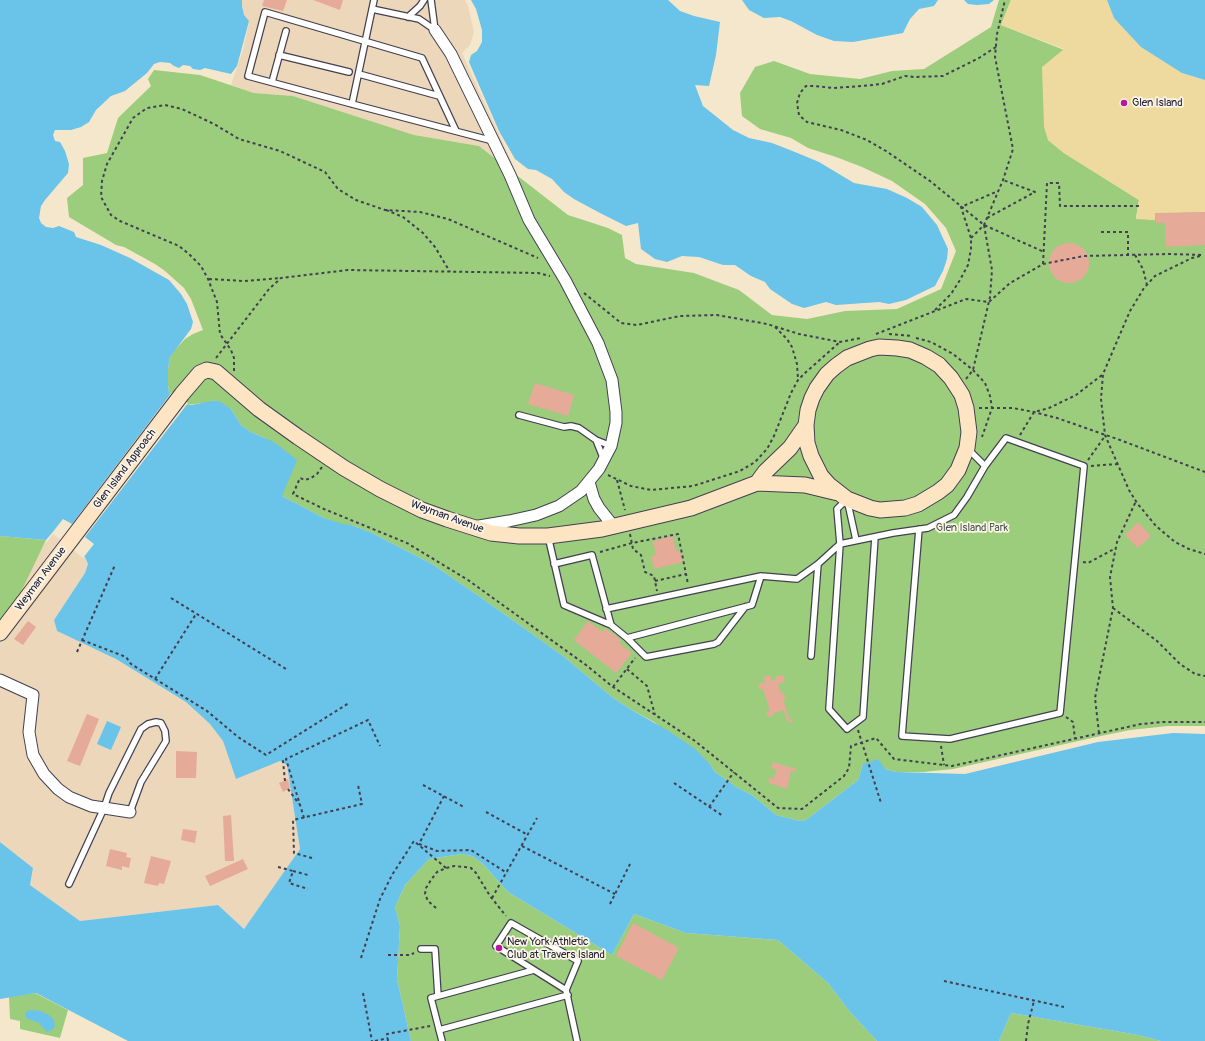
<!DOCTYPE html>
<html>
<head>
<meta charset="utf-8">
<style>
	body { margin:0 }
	canvas { display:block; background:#f4e7cc }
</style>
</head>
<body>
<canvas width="1205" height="1041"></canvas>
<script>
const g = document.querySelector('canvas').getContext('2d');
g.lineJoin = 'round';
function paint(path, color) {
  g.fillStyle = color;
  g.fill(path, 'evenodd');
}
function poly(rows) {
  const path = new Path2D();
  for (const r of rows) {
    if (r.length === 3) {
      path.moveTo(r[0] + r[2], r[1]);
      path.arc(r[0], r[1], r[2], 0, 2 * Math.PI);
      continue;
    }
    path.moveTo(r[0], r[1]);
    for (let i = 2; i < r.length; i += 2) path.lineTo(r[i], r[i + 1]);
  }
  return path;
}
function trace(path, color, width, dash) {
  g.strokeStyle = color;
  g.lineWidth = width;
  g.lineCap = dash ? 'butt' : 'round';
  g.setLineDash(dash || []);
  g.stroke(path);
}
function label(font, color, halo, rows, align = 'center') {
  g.font = font + ' Pangolin,sans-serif';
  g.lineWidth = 3.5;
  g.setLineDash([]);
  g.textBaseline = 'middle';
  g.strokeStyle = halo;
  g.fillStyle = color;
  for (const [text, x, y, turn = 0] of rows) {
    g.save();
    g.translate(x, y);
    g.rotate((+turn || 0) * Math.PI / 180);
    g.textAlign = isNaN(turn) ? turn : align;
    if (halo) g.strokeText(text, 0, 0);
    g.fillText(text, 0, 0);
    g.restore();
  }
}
paint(poly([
	[242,0,465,0,468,6,474,32,470,45,462,53,518,176,479,146,414,135,293,96,254,93,231,85,243,50,249,22,244,15,242,6],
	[53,531,85,557,88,564,85,573,54,620,57,631,116,659,186,702,210,724,223,741,236,779,280,761,287,765,300,849,244,929,218,905,80,921,30,885,33,868,0,842,0,628,9,617,39,553]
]), '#ecd7ba');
paint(poly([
	[999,0,1011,0,1001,25,1064,50,1048,140,1064,153,1139,200,1136,218,1155,220,1155,213,1205,212,1205,726,1168,726,1130,730,1101,736,953,769,923,772,896,772,885,769,883,767,863,764,858,780,806,820,800,821,776,815,752,795,738,788,715,772,710,764,654,722,630,709,612,697,563,656,483,599,432,564,370,532,351,525,343,525,324,518,282,496,265,438,251,432,241,425,231,409,202,403,186,405,169,393,168,385,168,369,170,357,174,351,185,339,193,334,203,330,191,299,184,288,165,271,155,264,124,247,116,245,69,217,67,198,83,185,83,158,107,153,118,118,151,86,148,79,154,70,200,75,254,93,293,96,414,135,479,146,568,215,608,228,622,235,625,258,636,264,694,273,739,290,772,315,807,319,845,311,897,309,941,289,956,251,946,228,925,204,892,181,862,167,836,157,808,148,791,138,760,129,742,116,740,93,755,67,774,61,810,74,860,79,892,71,924,69,991,27],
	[0,536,46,540,9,617,0,628],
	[462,854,472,856,483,864,508,892,612,955,634,914,686,933,778,940,828,983,850,1012,877,1041,411,1041,397,979,400,926,395,907,405,885,429,859],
	[35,993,68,1010,60,1038,20,1029,20,1021,10,1019,9,997],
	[1011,1013,1138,1035,1161,1041,999,1041]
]), '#9ccd7d');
paint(poly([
	[1011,0,1107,0,1114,18,1182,73,1205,80,1205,212,1155,213,1155,220,1136,219,1139,200,1064,153,1048,140,1044,127,1042,67,1064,49,1001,25]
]), '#eeda9e');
paint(poly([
	[0,0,242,0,242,6,244,15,249,21,237,66,231,74,205,68,200,70,193,69,190,66,183,65,179,68,174,66,170,63,160,62,154,64,147,73,125,91,111,96,96,110,89,122,81,127,71,130,55,130,53,135,55,141,60,142,65,151,69,164,68,173,45,200,41,206,39,218,41,223,46,227,53,228,59,226,74,232,76,237,101,245,130,258,169,280,181,294,187,304,193,322,191,329,170,357,168,369,168,385,169,393,186,405,191,405,212,401,219,401,231,409,241,425,251,432,274,442,297,460,282,496,324,518,343,524,351,525,370,532,432,564,483,599,563,656,612,697,630,709,667,730,695,749,710,764,715,772,738,788,752,795,776,815,800,821,806,820,858,780,863,764,878,759,885,769,896,772,965,774,1098,742,1173,733,1205,734,1205,1041,1161,1041,1138,1035,1011,1013,999,1041,877,1041,850,1012,828,983,778,940,686,933,634,914,612,955,508,892,483,864,472,856,462,854,429,859,405,885,395,907,400,926,397,979,411,1041,128,1041,36,993,0,999,0,842,33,868,30,885,80,921,218,905,244,929,300,849,287,765,280,761,236,779,223,741,210,724,186,702,116,659,57,631,54,620,85,573,88,564,85,557,53,532,46,540,0,536],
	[471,0,668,0,680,11,694,16,720,22,716,55,709,86,695,85,703,106,733,130,749,138,772,143,795,152,819,162,854,183,887,189,907,198,922,207,937,225,948,249,947,259,943,271,935,286,906,300,889,304,879,302,836,305,826,302,804,308,792,304,770,289,765,282,751,276,735,265,723,265,699,257,682,256,667,262,655,259,641,249,638,223,626,226,600,213,574,199,564,192,552,179,536,170,528,169,515,159,499,131,469,62,471,55,477,51,482,42,482,30,476,9],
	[742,0,938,0,934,6,919,9,910,19,903,33,853,42,834,41,817,35,791,21,780,17,764,18,749,10],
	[964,0,994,0,989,4,977,5,968,4],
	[1107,0,1205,0,1205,80,1182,73,1141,47,1114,18],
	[107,721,121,727,111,750,97,744],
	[32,1010,41,1011,49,1015,54,1020,55,1026,52,1030,47,1032,39,1023,26,1018,25,1014,27,1011]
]), '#6ac3e8');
paint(poly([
	[172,392,188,403,85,537,94,544,83,558,53,534,47,542,45,542,63,519,72,524]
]), '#f4e7cc');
paint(poly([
	[264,0,287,0,283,11,262,6],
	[313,0,343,0,340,10],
	[1205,212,1205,245,1166,247,1165,223,1156,223,1155,213],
	[1069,263,20],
	[535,383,574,395,568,416,528,404],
	[1138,522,1151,536,1138,548,1125,535],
	[673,536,676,551,680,550,683,562,654,569,651,556,656,555,653,541],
	[28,621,36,627,23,645,14,639],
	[588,621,603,632,605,628,621,640,619,643,632,653,616,673,574,640],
	[770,675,772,681,776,680,775,677,783,675,785,682,778,684,781,693,783,692,786,700,783,700,789,718,792,720,791,723,787,721,784,710,774,713,774,715,768,717,766,712,770,711,763,689,760,689,758,686,760,683,765,683,764,677],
	[87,714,99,719,80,766,67,761],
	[176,751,197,752,196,778,176,778],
	[773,762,792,768,794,767,796,768,795,772,791,770,787,789,769,783,768,779,770,778,773,779,777,770,771,768],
	[288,779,290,788,283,792,279,783],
	[231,815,234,861,225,861,223,816],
	[183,829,197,831,195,843,181,840],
	[110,849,127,853,126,857,131,858,129,868,122,866,122,870,106,866],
	[151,856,171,861,164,884,159,883,158,886,144,883],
	[243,859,248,869,210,886,205,876],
	[633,923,679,948,662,980,616,956]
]), '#e6aa99');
const lane = poly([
	[431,0,435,30],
	[372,9,419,19,435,30],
	[408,17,420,6,424,0],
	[279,55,349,72],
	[359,74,439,96],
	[272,82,286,31],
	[352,104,374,0],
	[456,131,422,58,265,12,248,76,352,104,493,141],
	[519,415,564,427,571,426,579,428,596,440,611,446],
	[596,440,604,460],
	[919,529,902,736,950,739,1060,713,1084,466,1006,438,985,466],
	[548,536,564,605,611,625,627,638,752,605,761,576,797,579,818,564,840,544,893,533,928,528,954,515,967,497,985,466,968,449],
	[856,540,847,499,837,509,840,544,829,709,847,729,863,717,875,537],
	[554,564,592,555,611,625],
	[606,609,761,576],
	[627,638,646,657,714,644,718,642,745,607],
	[811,656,818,564],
	[69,884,104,808,109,793,141,729,148,724,156,722,161,723,165,731,166,741,141,782,130,812],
	[421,949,435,949,438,996],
	[566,990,496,946,511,923,578,961,566,990,577,1041],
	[439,1030,568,995],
	[442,1041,431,998,534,970]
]);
const street = poly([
	[435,30,451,54,510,175,529,220,565,280,598,343,612,380,616,412,616,423,611,446,599,469,581,491,559,506,536,515,509,521,473,527],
	[589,482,594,499,599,508,614,527],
	[0,680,33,695,29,732,33,755,44,774,58,789,69,797,91,806,130,812]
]);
const secondary = poly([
	[757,483,765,472,790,448,806,425,808,410,812,398,817,388,827,374,836,366,847,358,870,349,879,347,897,348,910,350,926,357,939,365,951,378,962,395,966,408,969,432,967,448,958,470,947,485,938,492,918,504,905,508,880,510,870,508,847,499,829,485,821,476,811,456,807,443,806,425],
	[0,633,182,394,200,373,207,370,216,372,259,409,298,437,344,468,380,489,422,510,447,519,491,533,519,536,548,536,602,529,691,508,757,483,805,485,838,493]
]);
trace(lane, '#424051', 8);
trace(street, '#424051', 13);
trace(secondary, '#424051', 17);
trace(poly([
	[996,47,979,58,943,76,914,77,905,76,882,84,862,86,833,88,815,86,806,86,800,93,797,103,799,115,807,122,841,130,867,140,886,151,930,181,984,225,1044,252],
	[386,210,403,217,423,233,435,247,450,272],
	[987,218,1035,192,1003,180],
	[1101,232,1128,232,1128,255],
	[971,238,984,225,1003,180,1013,149,995,57,997,34,1005,0],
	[1135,255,1143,269,1147,285],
	[1200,256,1192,258,1155,276,1144,288,1130,311,1103,374,1101,399,1105,435,1129,490,1137,503,1156,526,1175,542,1189,549,1205,554],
	[1043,264,1047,183,1059,183,1060,206,1141,206],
	[209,279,244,281,280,278],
	[584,293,621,323,637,325,680,316,717,315,767,324,799,334,840,342,861,338],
	[935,310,951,294,960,280,968,265,971,249,971,238,961,207,998,191],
	[775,327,787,339,792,347,797,364,798,379],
	[876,334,966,299,989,302,1010,283,1043,264,1084,256,1168,254,1204,255],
	[889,334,912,336],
	[916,338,931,342,953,354,973,370,985,383,990,396,992,408,982,437],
	[216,358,269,289,281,278,348,270,538,273,550,276],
	[234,371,234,358,231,350,220,334,217,302,208,279,201,266,190,255,179,246,120,221,111,215,101,197,102,181,107,164,133,118,147,108,165,105,182,109,214,124,239,139,280,151,325,172,338,189,356,200,385,210,420,212,448,219,538,258],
	[966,379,973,370,990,297,992,270,984,225],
	[979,408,1013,408,1034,412,1057,418,1120,440,1205,472],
	[1020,435,1034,412,1049,408,1076,395,1102,375],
	[1088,460,1105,436],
	[1091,466,1117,464],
	[322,467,317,474,311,478,305,480,300,478,293,494,324,509,407,543,468,580,586,665,613,687,695,741,778,808,802,809,844,776,849,768,851,746,876,738,894,759,952,766,1141,724,1163,722,1205,722],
	[608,475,631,486,651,490,693,486,740,471,755,462,767,449,774,436,791,393,798,380,806,372,840,342],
	[617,480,625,510],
	[630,534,633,549,641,555,645,572,654,576,657,591],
	[600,552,632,543,678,534,688,584],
	[1083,562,1088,563,1116,548],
	[655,581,686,574],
	[171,598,286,669],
	[1113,608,1157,641,1180,664,1195,674,1205,676],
	[82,640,126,657,131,664,207,711,238,737,266,755,349,703],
	[77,652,115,565],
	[627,669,647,686,655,715],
	[155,679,196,614],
	[613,687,635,658],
	[1066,717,1073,722,1075,739],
	[858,730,881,803],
	[1099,733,1095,698,1113,608,1110,577,1117,542,1136,501],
	[941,746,944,765],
	[285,781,283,761,286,759],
	[674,783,723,816],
	[423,785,464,807],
	[288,789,299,804],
	[444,796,419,844,437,851,471,850,507,873],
	[709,807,734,772],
	[486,812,528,835],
	[304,818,286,759,368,720,380,746],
	[522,846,615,894],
	[312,858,294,853,293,820,362,804,358,785],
	[278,867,293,871,289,883,308,889],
	[293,871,308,875],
	[492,898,537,818],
	[610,904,630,864],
	[436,908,428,901,425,894,426,888,431,880,437,872,446,868,454,866,465,867,471,868,476,873,490,896,506,916],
	[388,955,410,955,414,953],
	[361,958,380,899,392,875,414,841,446,868],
	[944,981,1064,1007],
	[363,993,372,1041],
	[375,1041,388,1038],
	[388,1041,387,1034,430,1026],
	[1026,1041,1028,1024,1034,1001]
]), '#424051', 2, [3, 3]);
trace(lane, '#fff', 5.5);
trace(street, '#fff', 11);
trace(secondary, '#fde5c4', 15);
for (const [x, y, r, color] of [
	[1124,103,4,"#b5179e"],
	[499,948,4,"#b5179e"]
]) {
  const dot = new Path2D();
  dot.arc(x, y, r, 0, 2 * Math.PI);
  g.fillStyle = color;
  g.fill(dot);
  trace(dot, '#fcf5e5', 1.5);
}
label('11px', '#22223b', '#fcf5e5', [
	["Glen Island",1132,103],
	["New York Athletic",507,942],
	["Club at Travers Island",507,955]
], 'left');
label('11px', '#22223b', '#fcf5e5', [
	["Glen Island Approach",125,469,-53],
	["Weyman Avenue",447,517,20],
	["Weyman Avenue",41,579,-53]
]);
label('11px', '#47554f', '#fcf5e5', [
	["Glen Island Park",972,528]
]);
</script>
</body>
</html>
